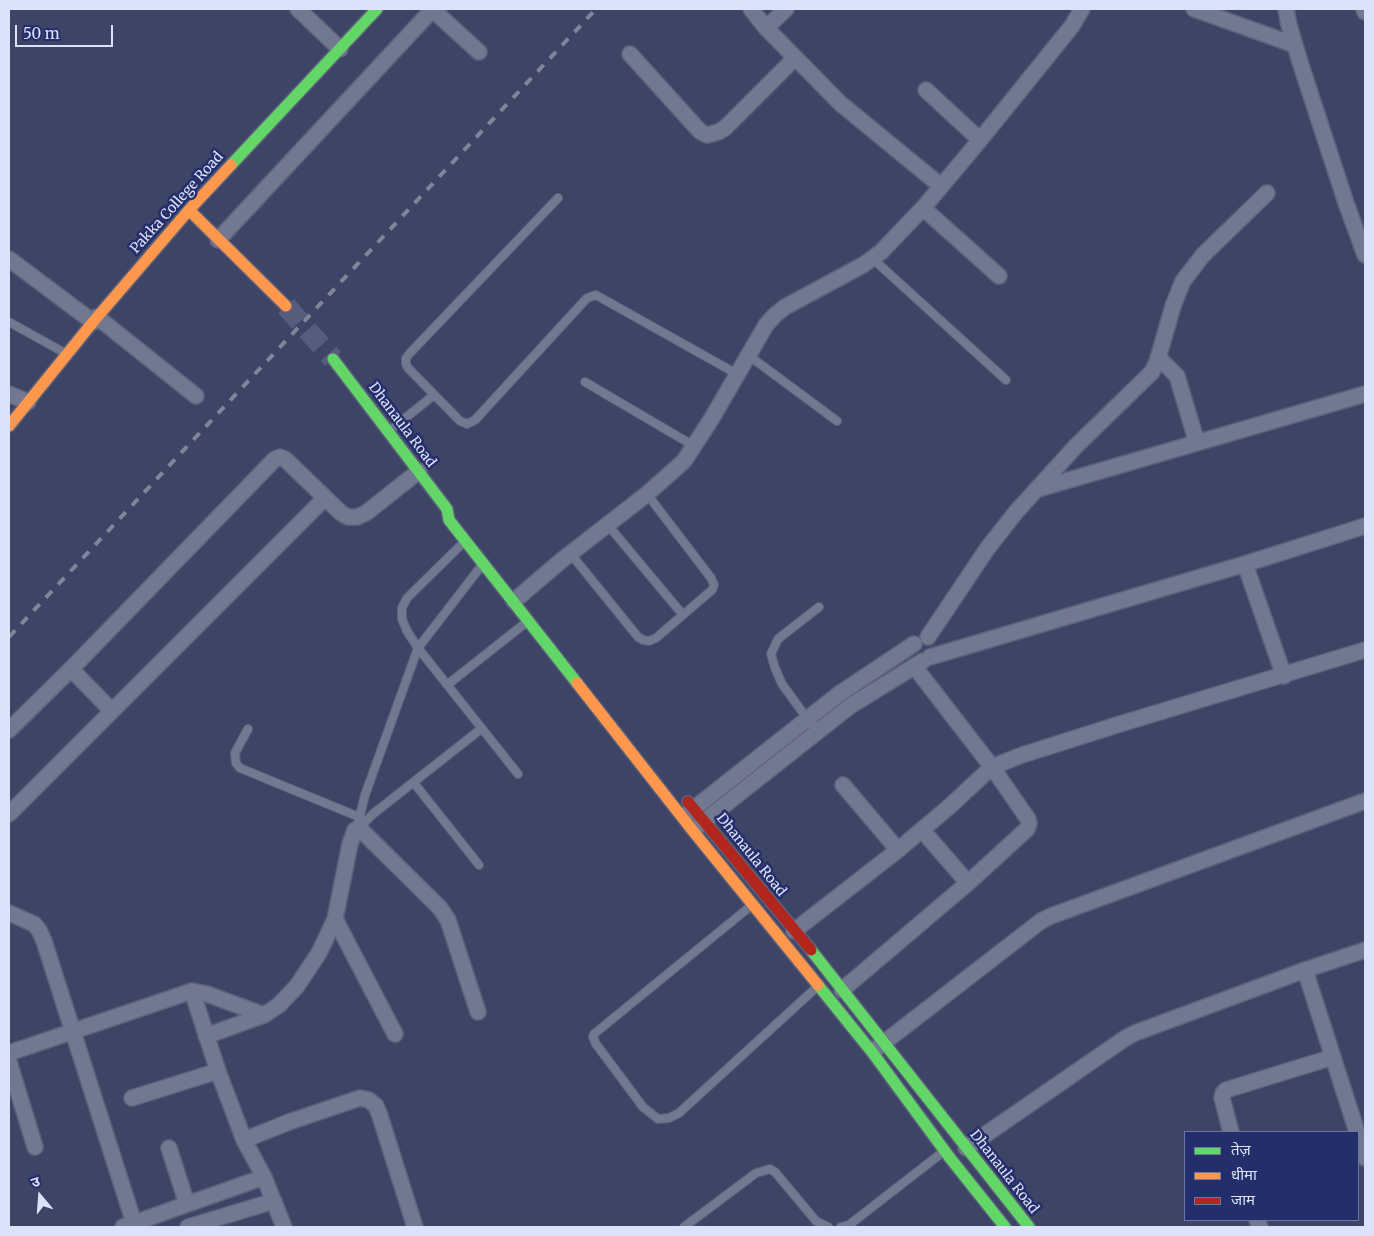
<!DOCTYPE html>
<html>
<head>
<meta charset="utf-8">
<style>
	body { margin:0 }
	#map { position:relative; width:1374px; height:1236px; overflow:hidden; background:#3e4466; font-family:Merriweather,"Noto Sans Devanagari",serif }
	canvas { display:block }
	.frame { position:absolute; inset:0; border:10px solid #dbe2f9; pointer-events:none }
	.legend { position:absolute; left:1184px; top:1131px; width:175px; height:90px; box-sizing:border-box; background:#242e6a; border:1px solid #6d76a3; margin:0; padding:6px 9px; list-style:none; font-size:15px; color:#dbe2f9 }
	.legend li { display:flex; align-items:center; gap:10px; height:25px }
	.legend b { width:25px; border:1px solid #6d76a3 }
	.north { position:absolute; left:15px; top:1171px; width:50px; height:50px; -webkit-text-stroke:4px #242e6a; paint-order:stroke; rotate:342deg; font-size:14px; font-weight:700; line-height:20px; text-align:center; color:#dbe2f9 }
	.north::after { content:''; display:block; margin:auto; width:18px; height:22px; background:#dbe2f9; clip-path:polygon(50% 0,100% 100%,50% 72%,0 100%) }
	.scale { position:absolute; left:15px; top:25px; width:98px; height:22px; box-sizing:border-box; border:2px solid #dbe2f9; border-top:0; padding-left:6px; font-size:15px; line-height:18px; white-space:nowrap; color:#dbe2f9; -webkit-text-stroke:4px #242e6a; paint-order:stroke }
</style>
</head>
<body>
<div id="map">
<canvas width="1374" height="1236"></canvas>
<div class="frame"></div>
<ul class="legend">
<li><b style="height:6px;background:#63d668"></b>तेज़</li>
<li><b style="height:6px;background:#ff974d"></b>धीमा</li>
<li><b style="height:6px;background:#b3261e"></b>जाम</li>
</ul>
<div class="north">उ</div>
<div class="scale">50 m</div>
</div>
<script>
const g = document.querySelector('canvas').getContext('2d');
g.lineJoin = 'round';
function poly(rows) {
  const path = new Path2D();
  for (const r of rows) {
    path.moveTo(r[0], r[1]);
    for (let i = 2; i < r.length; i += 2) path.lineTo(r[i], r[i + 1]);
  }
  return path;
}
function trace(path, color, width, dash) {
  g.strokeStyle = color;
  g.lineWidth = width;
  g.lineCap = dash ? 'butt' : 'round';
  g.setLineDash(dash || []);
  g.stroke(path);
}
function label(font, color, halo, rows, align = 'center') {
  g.font = font + ' Merriweather,serif';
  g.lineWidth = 5;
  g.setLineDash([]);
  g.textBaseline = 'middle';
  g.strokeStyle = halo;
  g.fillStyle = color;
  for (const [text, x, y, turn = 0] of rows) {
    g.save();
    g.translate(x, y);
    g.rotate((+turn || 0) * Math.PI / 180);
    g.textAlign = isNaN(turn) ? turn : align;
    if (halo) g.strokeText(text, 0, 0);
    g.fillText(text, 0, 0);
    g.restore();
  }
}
trace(poly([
	[286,306,333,359]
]), '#565c7c', 21, [21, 11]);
const lane = poly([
	[558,198,410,353,406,358,406,364,408,368,460,421,467,424,475,420,587,298,596,295,737,374],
	[873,259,1006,380],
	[9,322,65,353],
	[748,355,837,421],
	[585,382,694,446],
	[389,431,434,395],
	[607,524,683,615],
	[464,542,407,598,402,608,402,619,407,631,418,648,518,774],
	[570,553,638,637,643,640,649,641,656,638,712,590,714,585,711,578,647,494],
	[447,685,528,621],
	[248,729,235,753,236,763,240,768,359,817],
	[817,732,782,684,775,668,771,654,778,639,819,607],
	[414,783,479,865],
	[357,828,365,795,418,648,482,565],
	[359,828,373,814,481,729],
	[752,905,594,1034,593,1037,596,1044,643,1107,658,1119,669,1118,679,1113,818,986],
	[684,1227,756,1173,770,1169,775,1172,816,1221,828,1227],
	[841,1227,849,1225,943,1152]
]);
const street = poly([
	[298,9,340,49],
	[432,9,479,52],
	[751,9,766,28,841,104,941,186],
	[1194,9,1295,45],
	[1286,9,1289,25,1300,62,1346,203,1365,255],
	[1364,9,1365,12],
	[766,28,786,9],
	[630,54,696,127,701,132,707,135,718,132,725,128,795,58],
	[926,90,980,140],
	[923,208,999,276],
	[218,240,433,9],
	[9,259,93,322],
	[97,317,196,396],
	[1158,357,1177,376,1197,443],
	[9,394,28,402],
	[1038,489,1365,394],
	[1245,564,1284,676],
	[514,601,562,560,647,494,684,461,712,418,766,325,775,315,785,307,863,265,881,252,923,208,980,140,1072,26,1082,9],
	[928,637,987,549,1016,512,1076,446,1152,372,1157,362,1173,306,1183,281,1203,255,1267,193],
	[930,657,1245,564,1365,526],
	[71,669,112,711],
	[9,730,71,669,275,459,280,457,285,459,341,513,348,517,357,517,366,513,419,471],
	[843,785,898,850],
	[9,814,325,498],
	[687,814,839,694,914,644],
	[698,826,850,706,923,661],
	[922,830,968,883],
	[9,913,34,924,39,930,44,941,134,1223],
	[335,919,395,1034],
	[794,931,898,850,950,806,992,767,1022,755,1120,724,1365,650],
	[1305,970,1357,1132],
	[842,990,968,883,1027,829,1029,824,1028,819,992,767,914,666],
	[192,991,218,1071,244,1140,264,1177,284,1227],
	[206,1036,264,1015,279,1005,297,986,319,953,335,919,350,844,355,830,359,828,440,908,448,920,478,1012],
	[877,1048,1041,921,1051,916,1365,801],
	[9,1053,192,991,207,994,264,1015],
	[9,1062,35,1147],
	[132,1098,218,1071],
	[1231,1132,1222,1098,1223,1093,1226,1090,1333,1057],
	[1358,1135,1365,1158],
	[244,1140,289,1122,360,1098,369,1100,376,1106,380,1116,415,1227],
	[169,1148,187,1204],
	[966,1148,1124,1039,1135,1033,1305,970,1365,950],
	[1257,1220,1260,1227],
	[123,1227,264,1177],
	[188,1227,274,1201]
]);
const fast = poly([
	[231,165,377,9],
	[333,359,447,509,449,520,577,683],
	[811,950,1029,1227],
	[818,985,872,1052,950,1158,1005,1227]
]);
const slow = poly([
	[189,210,286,306],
	[9,426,93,322,189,210,231,165],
	[577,683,693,831,818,985]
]);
const jam = poly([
	[688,802,811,950]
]);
trace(lane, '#5c617b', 10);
trace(street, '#5c617b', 18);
trace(fast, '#5c617b', 14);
trace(slow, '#5c617b', 14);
trace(jam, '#5c617b', 14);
trace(lane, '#727890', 8);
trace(street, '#727890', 15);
trace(fast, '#63d668', 11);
trace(slow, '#ff974d', 11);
trace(jam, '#b3261e', 11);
trace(poly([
	[9,637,596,9]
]), '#80859a', 4, [9, 9]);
label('14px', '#dbe2f9', '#242e6a', [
	["Pakka College Road",177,203,-48],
	["Dhanaula Road",402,425,53],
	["Dhanaula Road",751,855,51],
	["Dhanaula Road",1004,1172,52]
]);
</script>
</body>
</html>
